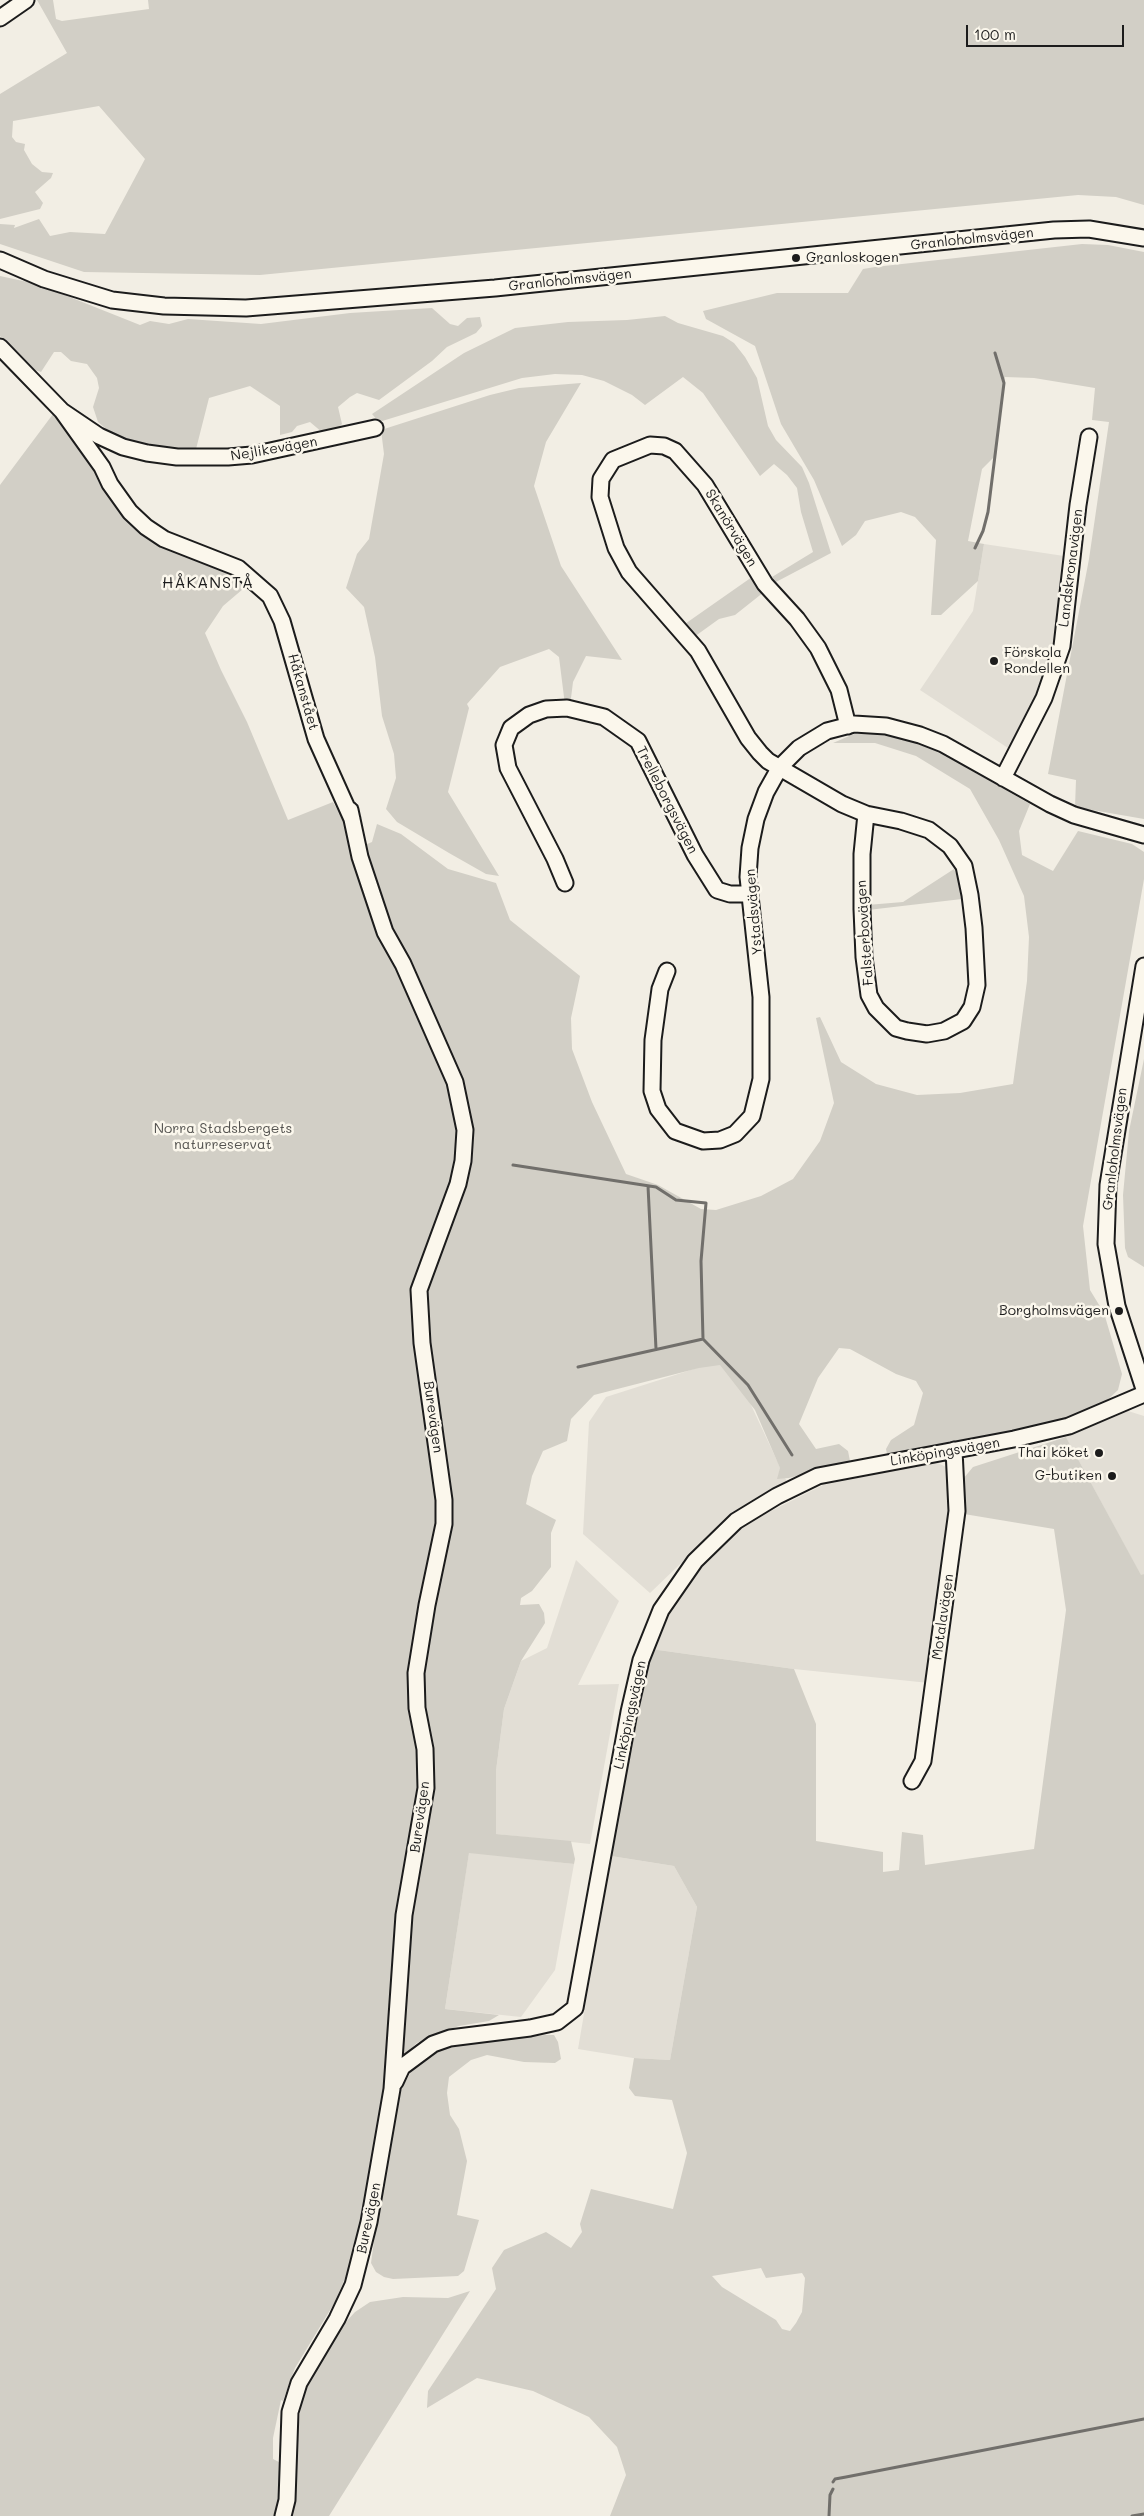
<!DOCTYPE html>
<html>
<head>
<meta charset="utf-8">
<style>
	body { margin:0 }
	#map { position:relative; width:1144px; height:2516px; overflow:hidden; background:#f2eee4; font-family:Mali,sans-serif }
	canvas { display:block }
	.scale { position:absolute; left:966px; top:25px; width:158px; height:22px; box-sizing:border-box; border:2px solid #1c1c1c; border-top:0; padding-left:6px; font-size:15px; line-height:18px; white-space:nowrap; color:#1c1c1c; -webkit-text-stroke:4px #fbf7ec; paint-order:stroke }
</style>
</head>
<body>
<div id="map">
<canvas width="1144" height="2516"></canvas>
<div class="scale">100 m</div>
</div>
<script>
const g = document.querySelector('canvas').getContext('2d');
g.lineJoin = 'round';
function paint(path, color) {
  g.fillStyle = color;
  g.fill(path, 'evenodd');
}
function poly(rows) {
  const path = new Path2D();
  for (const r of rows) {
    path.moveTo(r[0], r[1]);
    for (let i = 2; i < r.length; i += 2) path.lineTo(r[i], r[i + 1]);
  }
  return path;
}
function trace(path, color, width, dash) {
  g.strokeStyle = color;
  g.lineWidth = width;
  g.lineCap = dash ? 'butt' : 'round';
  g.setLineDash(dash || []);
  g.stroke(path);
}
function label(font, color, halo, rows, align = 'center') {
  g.font = font + ' Mali,sans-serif';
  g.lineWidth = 5;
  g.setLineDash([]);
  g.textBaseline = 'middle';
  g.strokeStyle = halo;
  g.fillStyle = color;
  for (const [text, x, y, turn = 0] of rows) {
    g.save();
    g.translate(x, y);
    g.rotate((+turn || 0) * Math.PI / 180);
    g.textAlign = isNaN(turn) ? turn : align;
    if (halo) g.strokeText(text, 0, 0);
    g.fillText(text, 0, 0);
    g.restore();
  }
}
paint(poly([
	[984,544,1064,556,1053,646,1044,678,1023,725,1008,748,920,690,973,611],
	[719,1361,744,1390,787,1482,726,1520,650,1593,583,1534,589,1422,606,1397],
	[1128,1411,1144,1416,1144,1574,1141,1576,1066,1437],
	[936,1462,946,1467,949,1482,950,1510,929,1683,794,1669,651,1649,667,1611,700,1563,739,1527,823,1485],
	[576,1560,619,1601,578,1685,619,1684,590,1844,496,1834,496,1771,504,1709,521,1661,547,1648],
	[469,1852,574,1864,555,1970,521,2017,445,2009],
	[611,1856,674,1866,697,1907,670,2060,633,2058,578,2049]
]), '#e2ded5');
paint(poly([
	[37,0,53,0,56,19,62,21,149,9,148,0,1144,0,1144,205,1116,197,1078,195,260,275,84,272,0,244,0,224,15,225,14,228,39,219,50,236,70,232,105,234,145,159,99,106,13,121,12,137,16,142,25,144,24,150,32,164,42,172,53,173,51,178,35,192,43,203,40,209,0,219,0,94,67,53],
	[1082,244,1108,245,1144,252,1144,819,1075,807,1076,780,1048,774,1089,559,1109,422,1092,420,1095,388,1034,378,1005,377,996,455,982,469,968,541,984,544,978,581,941,615,931,615,936,540,915,517,901,512,865,521,856,535,842,546,814,480,781,424,755,346,706,319,703,311,777,293,848,293,863,269,875,267],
	[0,276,37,284,140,325,150,321,169,324,188,319,261,324,350,313,432,308,450,324,458,326,467,318,480,317,482,326,476,333,447,347,432,361,379,400,357,393,350,397,338,407,342,424,335,431,323,433,310,422,297,426,292,432,280,435,280,406,250,386,209,398,195,453,164,453,117,438,98,422,93,407,99,388,97,378,87,364,71,361,61,352,54,352,41,372,35,370,0,336],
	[665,316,678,323,723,336,734,343,745,357,757,378,768,426,776,440,802,467,809,483,831,553,776,582,772,577,813,552,801,512,797,488,787,475,774,464,760,476,703,393,683,377,645,405,632,395,604,381,582,375,555,374,522,378,379,422,372,414,464,353,515,328,568,322,627,320],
	[581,383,546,442,534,486,561,566,622,660,586,656,573,682,570,706,565,705,559,657,549,649,500,667,467,704,469,708,448,792,499,876,486,874,449,853,397,822,386,809,396,778,394,754,382,716,375,657,364,607,346,588,357,554,369,539,384,454,381,430,490,395,519,388],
	[53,414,86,455,125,518,143,533,221,564,250,583,223,606,205,633,221,670,247,722,288,820,333,802,339,813,343,812,355,849,372,842,377,824,401,834,448,869,496,883,510,920,580,976,571,1018,572,1049,592,1102,626,1174,658,1185,701,1209,716,1210,761,1196,793,1179,820,1141,834,1103,816,1018,820,1017,841,1062,876,1084,917,1095,960,1093,1013,1084,1027,981,1029,937,1024,896,999,840,970,789,916,756,875,743,833,743,854,734,881,734,903,738,931,747,1030,804,1019,831,1022,855,1053,871,1078,831,1132,844,1144,852,1144,879,1083,1226,1090,1290,1104,1313,1122,1374,1118,1390,1102,1405,1067,1419,1015,1433,887,1454,886,1449,891,1440,914,1425,923,1393,916,1381,896,1374,850,1349,839,1348,818,1378,799,1424,816,1449,839,1444,848,1451,850,1461,789,1478,777,1479,780,1468,755,1410,720,1365,699,1368,594,1395,571,1419,567,1441,543,1451,532,1476,526,1504,556,1520,551,1533,551,1567,532,1591,521,1598,520,1605,539,1604,544,1613,545,1623,521,1661,504,1709,496,1771,496,1834,571,1841,575,1859,574,1864,469,1853,445,2009,499,2015,489,2021,459,2026,432,2035,417,2043,401,2058,363,2227,350,2266,335,2302,295,2368,283,2401,281,2400,273,2438,273,2459,279,2462,280,2498,277,2516,0,2516,0,485],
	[752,577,764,592,735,615,719,619,694,637,682,626],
	[954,869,961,886,962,899,868,910,867,905,903,902],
	[1144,1059,1144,1267,1128,1257,1125,1248,1123,1195,1129,1131],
	[1066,1437,1141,1575,1144,1574,1144,2516,610,2516,626,2475,617,2447,589,2417,533,2391,477,2378,427,2408,428,2391,496,2289,492,2268,504,2250,546,2232,571,2248,582,2232,580,2224,591,2189,673,2209,687,2153,672,2100,635,2096,629,2088,634,2058,670,2060,697,1907,674,1866,611,1856,633,1714,651,1649,794,1669,816,1724,816,1841,883,1852,883,1872,899,1870,902,1832,923,1835,925,1865,1034,1849,1066,1610,1054,1529,964,1514,963,1479,973,1467],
	[761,2268,766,2278,802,2273,805,2278,802,2312,796,2323,790,2331,782,2329,776,2320,722,2287,712,2276],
	[545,2035,554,2035,558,2042,561,2059,555,2063,524,2062,487,2055,471,2060,449,2077,447,2093,450,2115,459,2129,467,2161,457,2215,479,2220,464,2271,458,2276,393,2279,384,2277,376,2272,371,2263,388,2139,400,2090,413,2069,427,2055,447,2045],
	[470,2291,329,2516,293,2516,296,2449,302,2396,316,2369,344,2324,355,2312,370,2302,403,2297,448,2298]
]), '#d2cfc6');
trace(poly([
	[975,548,983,531,988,512,1003,391,1004,383,995,353],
	[513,1165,656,1187,676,1200,706,1203,701,1261,703,1339],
	[648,1186,656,1349],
	[578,1367,703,1339,748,1385,792,1455],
	[833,2482,835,2479,846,2477,1144,2419],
	[829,2516,830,2495,833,2489],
	[1132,2516,1144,2514]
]), '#716f6b', 3);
const minor = poly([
	[0,18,26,0],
	[0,260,44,279,112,300,164,306,246,308,495,288,1054,230,1089,229,1144,238],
	[0,347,62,411,99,436,123,447,147,453,177,457,228,457,252,455,375,428],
	[62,411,102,467,110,484,130,512,146,527,164,539,238,568,270,596,282,621,316,739,352,819],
	[848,726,839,690,818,648,797,619,765,584,705,485,675,451,664,446,650,445,613,460,601,479,600,497,616,548,629,572,698,651,748,738,760,753,768,761,842,804,866,814,901,821,929,830,950,846,964,866,970,895,974,928,977,985,972,1007,963,1021,944,1031,927,1034,907,1031,896,1028,876,1008,869,995,864,957,862,909,862,854,866,814],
	[1003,778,1044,698,1062,646,1078,505,1089,437],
	[565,883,555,859,508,768,504,745,511,728,529,715,546,709,567,708,604,717,638,741,695,855,717,890,730,894,750,894],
	[1144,966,1108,1185,1106,1244,1117,1306,1144,1389],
	[667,971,660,989,653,1040,652,1091,658,1109,675,1131,703,1141,720,1140,735,1134,752,1116,761,1079,761,997,748,877,750,848,756,819,766,792,780,767,799,748,827,731,854,724,886,726,920,735,943,744,1050,804,1074,815,1144,835],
	[912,1781,923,1761,957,1511,954,1450],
	[395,2082,402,2067,433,2044,450,2038,530,2028,557,2022,575,2008,629,1712,641,1660,661,1610,695,1561,736,1521,777,1496,818,1476,1014,1439,1069,1426,1144,1394],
	[283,2516,287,2500,290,2412,299,2383,337,2319,353,2285,369,2222,392,2089,404,1915,426,1788,425,1749,417,1708,416,1673,427,1605,444,1524,444,1500,422,1343,419,1290,458,1184,463,1161,465,1130,455,1082,403,964,385,932,360,857,350,810]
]);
trace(minor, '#1c1c1c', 19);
trace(minor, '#fbf7ec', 15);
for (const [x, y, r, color] of [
	[796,258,5,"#1c1c1c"],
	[994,661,5,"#1c1c1c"],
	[1119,1311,5,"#1c1c1c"],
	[1099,1453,5,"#1c1c1c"],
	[1112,1476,5,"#1c1c1c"]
]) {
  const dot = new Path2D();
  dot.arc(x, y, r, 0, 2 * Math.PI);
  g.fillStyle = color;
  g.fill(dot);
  trace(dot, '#fbf7ec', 2);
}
label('14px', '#1c1c1c', '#fbf7ec', [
	["Granloholmsvägen",972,239,-6],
	["Granloholmsvägen",570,280,-6],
	["Nejlikevägen",274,449,-10],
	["Skanörvägen",731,528,59],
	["Landskronavägen",1071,568,-83],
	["Håkanstået",303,692,74],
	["Trelleborgsvägen",667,800,63],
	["Ystadsvägen",754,912,-95],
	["Falsterbovägen",865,933,-94],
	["Granloholmsvägen",1115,1149,-83],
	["Burevägen",433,1417,82],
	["Linköpingsvägen",945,1452,-10],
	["Motalavägen",943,1617,-82],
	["Linköpingsvägen",630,1715,-78],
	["Burevägen",420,1817,-82],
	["Burevägen",369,2218,-78]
]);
label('14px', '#1c1c1c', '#fbf7ec', [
	["Granloskogen",806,258,"left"],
	["Förskola",1004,653,"left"],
	["Rondellen",1004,669,"left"],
	["Borgholmsvägen",1109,1311],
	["Thai köket",1089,1453],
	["G-butiken",1102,1476]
], 'right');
label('14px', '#53524f', '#fbf7ec', [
	["Norra Stadsbergets",223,1129],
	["naturreservat",223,1145]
]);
g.letterSpacing = '1px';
label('16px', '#1c1c1c', '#fbf7ec', [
	["HÅKANSTÅ",208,583]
]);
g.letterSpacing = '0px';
</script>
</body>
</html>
